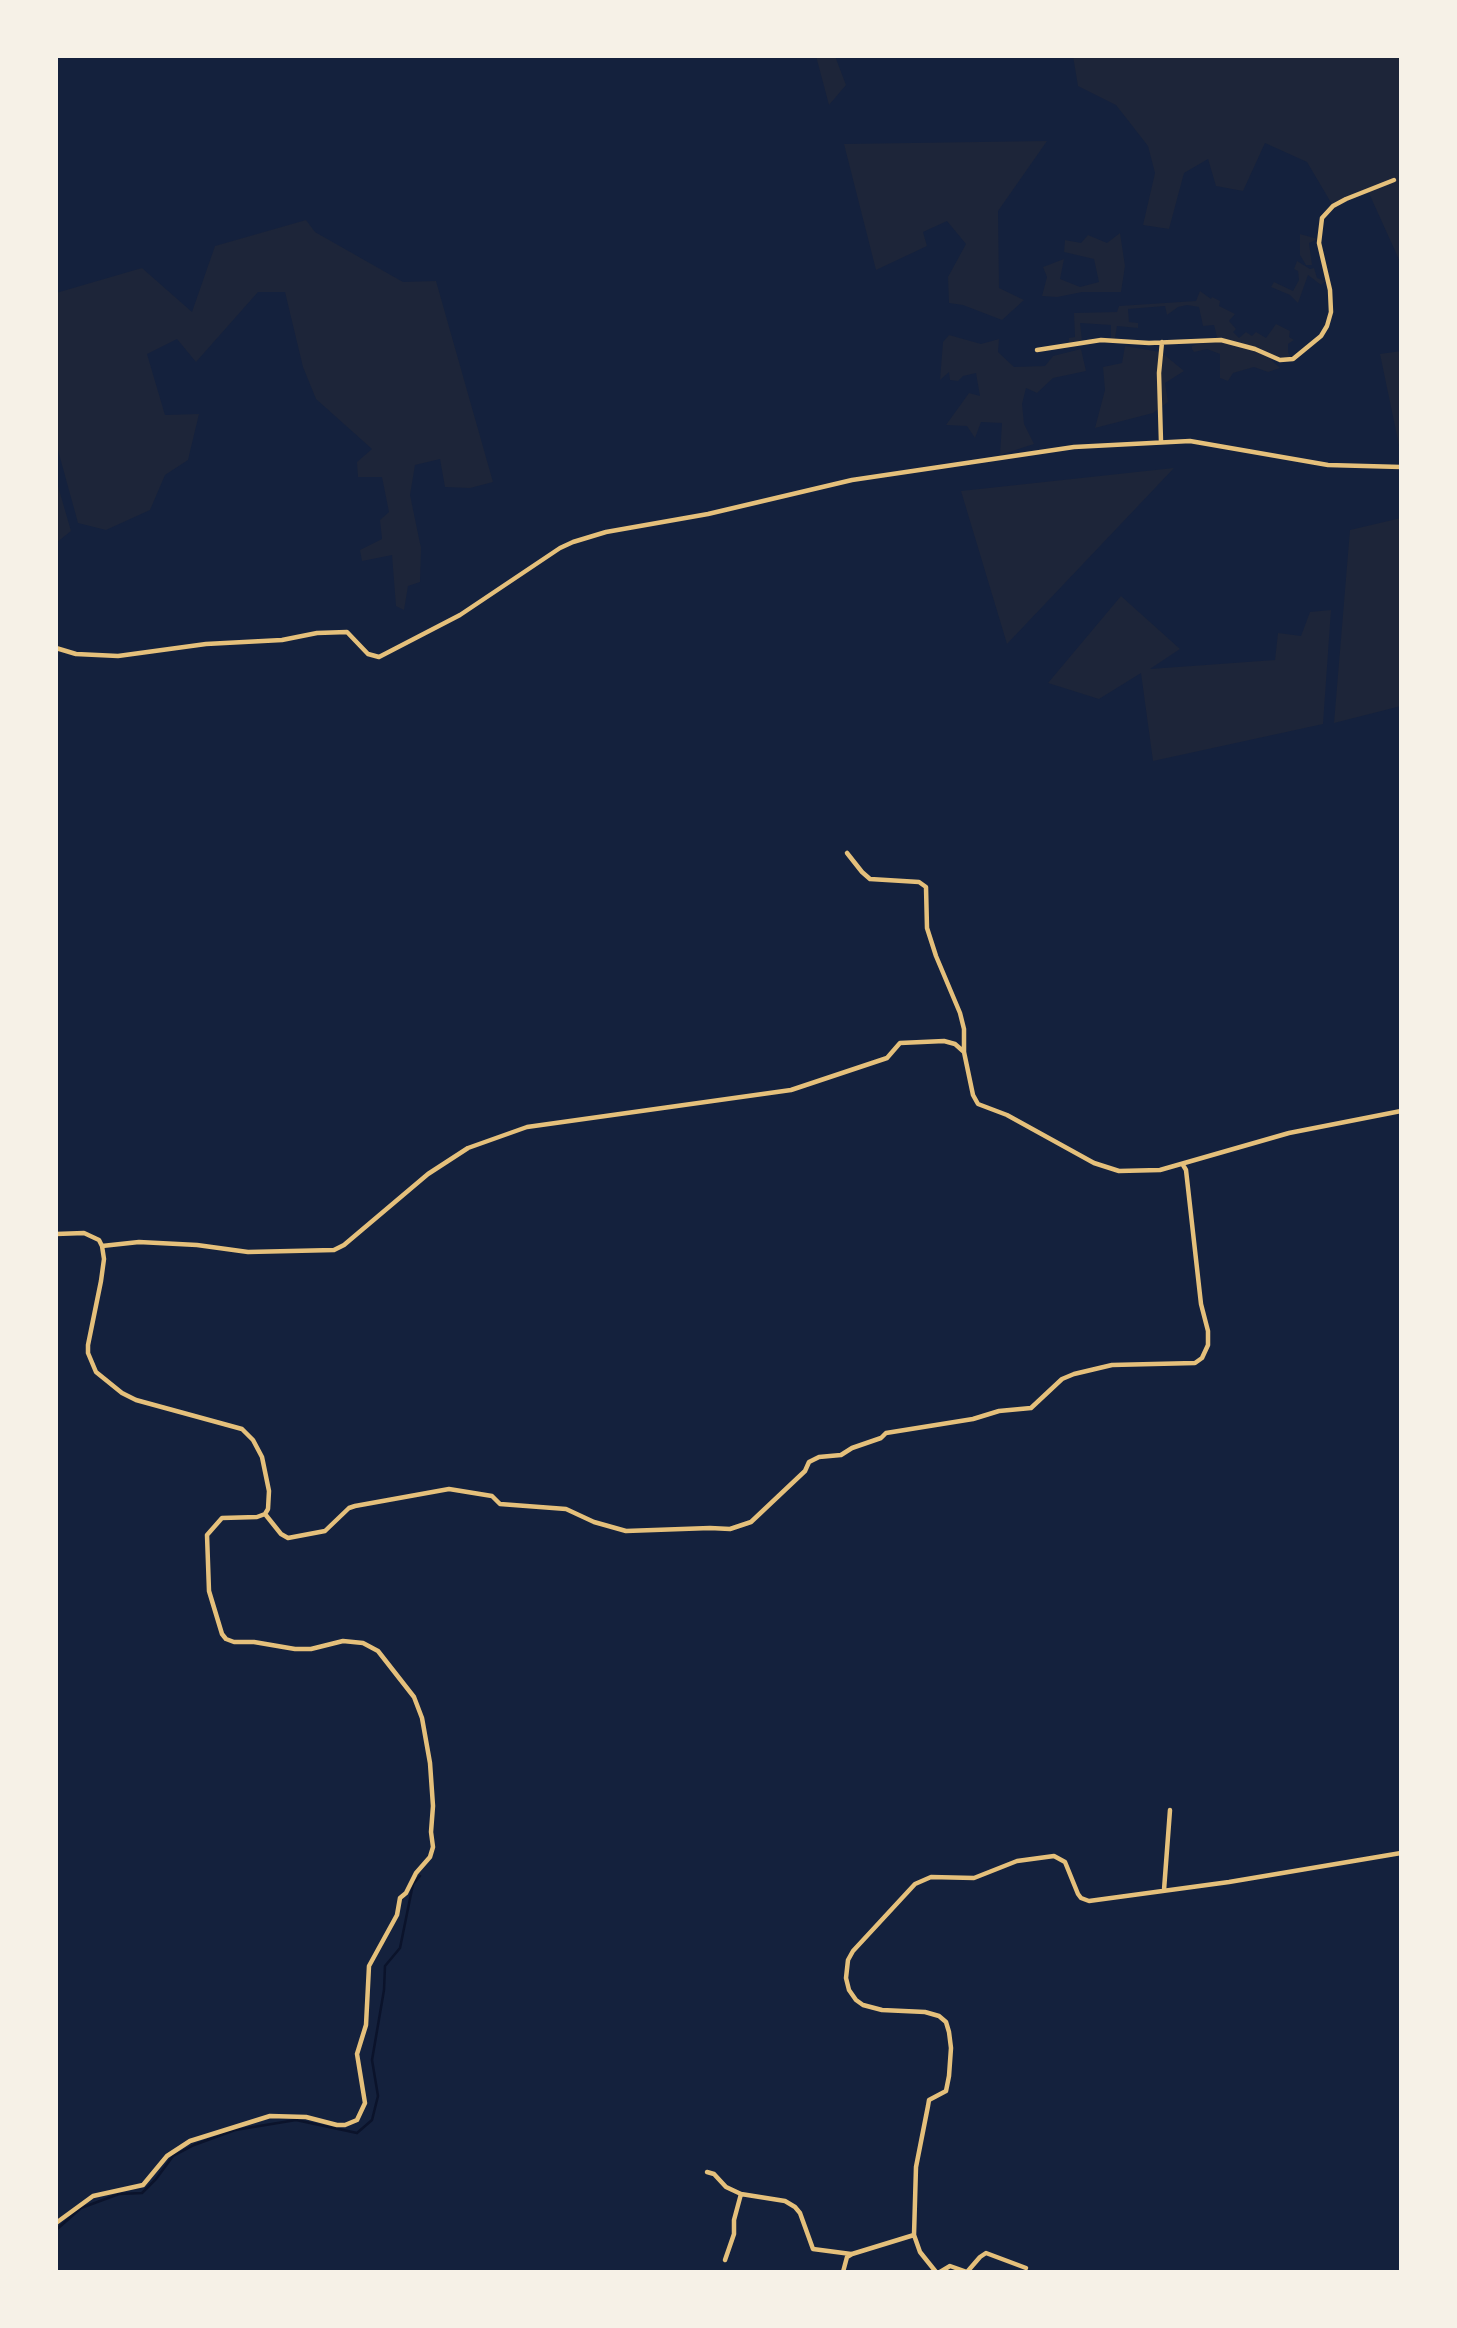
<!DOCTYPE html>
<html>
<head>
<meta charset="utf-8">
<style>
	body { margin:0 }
	#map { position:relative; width:1457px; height:2328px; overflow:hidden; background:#14213d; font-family:"Fira Sans Condensed",sans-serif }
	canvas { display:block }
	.frame { position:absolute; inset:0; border:58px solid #f6f1e7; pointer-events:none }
</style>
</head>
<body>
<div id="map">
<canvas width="1457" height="2328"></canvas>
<div class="frame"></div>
</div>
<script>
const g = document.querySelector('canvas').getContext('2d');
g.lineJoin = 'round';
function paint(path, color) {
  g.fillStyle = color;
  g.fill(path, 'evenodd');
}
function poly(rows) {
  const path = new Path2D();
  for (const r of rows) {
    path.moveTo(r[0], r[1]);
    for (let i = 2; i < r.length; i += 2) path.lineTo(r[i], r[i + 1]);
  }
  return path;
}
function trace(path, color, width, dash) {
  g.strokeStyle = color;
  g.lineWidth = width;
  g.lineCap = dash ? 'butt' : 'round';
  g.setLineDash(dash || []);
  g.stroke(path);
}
paint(poly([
	[816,56,835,56,846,85,829,105],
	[1073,56,1401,56,1401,264,1368,191,1333,206,1307,162,1265,143,1243,191,1216,186,1208,159,1184,173,1169,229,1143,225,1155,173,1148,146,1116,105,1078,86],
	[1047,141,998,211,999,288,1024,300,1002,320,963,305,949,303,948,277,966,244,947,221,923,232,927,246,876,270,844,144],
	[306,220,315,232,403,282,436,281,493,482,470,488,445,487,440,459,415,465,410,495,421,548,420,582,408,586,404,610,396,606,392,555,362,561,360,550,382,539,380,520,389,512,382,477,358,477,357,462,372,449,316,399,303,367,285,292,258,292,196,362,177,339,147,354,165,415,199,414,188,460,165,475,150,510,106,530,78,523,56,443,56,293,142,268,192,312,215,246],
	[1120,233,1125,266,1121,292,1082,292,1057,297,1042,296,1047,277,1043,267,1064,259,1060,279,1080,287,1099,282,1094,259,1064,252,1065,240,1081,243,1088,235,1107,243],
	[1300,234,1318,239,1309,243,1312,265,1306,265,1300,255],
	[1297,261,1310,269,1314,268,1317,278,1325,281,1321,285,1308,275,1298,303,1290,295,1271,287,1274,282,1293,291,1299,280,1298,271,1294,269],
	[1200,291,1211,299,1212,297,1220,301,1219,306,1235,314,1229,321,1236,329,1233,332,1239,338,1246,332,1252,336,1256,332,1266,338,1276,324,1290,331,1289,337,1294,340,1288,344,1288,352,1291,358,1281,358,1256,347,1217,337,1214,325,1203,326,1199,307,1187,305,1178,307,1167,315,1165,306,1128,309,1129,322,1138,323,1138,328,1117,326,1115,338,1111,338,1111,325,1080,323,1082,340,1069,343,1069,338,1075,337,1074,313,1117,312,1119,306,1196,301],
	[949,335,981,344,999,339,998,352,1014,367,1045,366,1053,356,1081,349,1086,371,1053,378,1037,393,1026,388,1022,404,1024,424,1034,444,1000,455,1002,423,981,422,975,438,967,426,946,425,969,393,980,396,976,373,963,376,958,381,950,380,949,372,940,380,943,342],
	[1212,340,1250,347,1264,353,1280,368,1268,372,1254,367,1233,373,1228,381,1220,378,1220,354,1207,349,1194,352,1192,349,1192,346],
	[1125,346,1161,352,1184,371,1165,383,1168,402,1153,413,1095,428,1105,390,1103,367,1122,363],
	[1401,351,1401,455,1380,354],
	[1174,468,1007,644,961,491],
	[56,479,71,531,56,543],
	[1401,518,1401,706,1334,723,1350,530],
	[1121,596,1180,649,1150,669,1275,660,1278,633,1301,636,1310,612,1331,610,1323,724,1153,761,1141,673,1099,699,1048,683]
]), '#1d2539');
trace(poly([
	[56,2230,81,2208,119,2194,142,2193,156,2179,173,2156,194,2145,235,2130,296,2120,357,2133,372,2120,378,2096,372,2060,384,1990,385,1966,400,1948,413,1884,420,1876]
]), '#0b132b', 2.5);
trace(poly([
	[1037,350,1101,340,1149,343,1221,340,1255,349,1280,360,1293,359,1321,336,1327,326,1331,312,1330,290,1319,243,1322,218,1333,206,1346,199,1394,180],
	[1161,442,1159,373,1162,342],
	[56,648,76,654,118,656,206,644,282,640,317,633,347,632,368,654,379,657,460,615,560,548,573,542,606,532,708,514,852,480,1074,447,1190,441,1328,465,1401,467],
	[847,853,862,872,870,879,919,882,926,887,927,928,936,956,960,1013,964,1029,964,1052],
	[56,1234,84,1233,99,1240,102,1246,104,1259,101,1281,88,1345,88,1353,96,1372,122,1393,136,1400,242,1429,253,1440,262,1457,269,1491,268,1509,265,1514,257,1517,222,1518,207,1535,209,1591,222,1634,226,1639,234,1642,254,1642,295,1649,311,1649,343,1641,363,1643,378,1651,414,1697,422,1718,430,1763,433,1806,431,1832,433,1847,430,1857,416,1873,406,1893,400,1898,397,1915,369,1966,366,2025,357,2054,365,2103,357,2120,345,2125,337,2125,306,2117,270,2116,190,2141,167,2156,143,2185,93,2196,56,2223],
	[102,1246,139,1242,197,1245,248,1252,334,1250,344,1245,428,1174,468,1148,527,1127,791,1090,887,1058,900,1043,944,1041,955,1044,964,1052,973,1095,978,1104,1007,1115,1094,1163,1119,1171,1160,1170,1289,1133,1401,1111],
	[265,1514,281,1534,288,1538,325,1531,349,1508,355,1506,449,1489,492,1496,500,1504,566,1509,594,1522,626,1531,710,1528,730,1529,751,1522,805,1471,809,1462,819,1457,841,1455,852,1448,881,1438,886,1433,973,1419,999,1411,1031,1408,1062,1379,1074,1374,1112,1365,1195,1363,1202,1358,1208,1345,1208,1331,1201,1304,1186,1170,1183,1165],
	[1164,1890,1170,1810],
	[707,2172,714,2174,726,2187,741,2194,785,2201,795,2207,800,2213,813,2249,851,2254],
	[914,2235,920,2252,936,2272],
	[725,2260,734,2234,734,2220,741,2194],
	[843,2272,847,2257,852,2254,914,2235,916,2167,928,2106,929,2100,946,2091,949,2076,951,2048,949,2032,946,2022,939,2016,925,2012,882,2010,863,2005,856,2000,849,1990,846,1978,848,1960,853,1951,915,1884,931,1877,974,1878,1017,1861,1054,1856,1065,1862,1078,1894,1081,1898,1089,1901,1229,1882,1401,1853],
	[940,2272,950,2266,967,2272,980,2257,986,2253,1026,2268]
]), '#e5c07b', 4.5);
</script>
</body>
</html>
